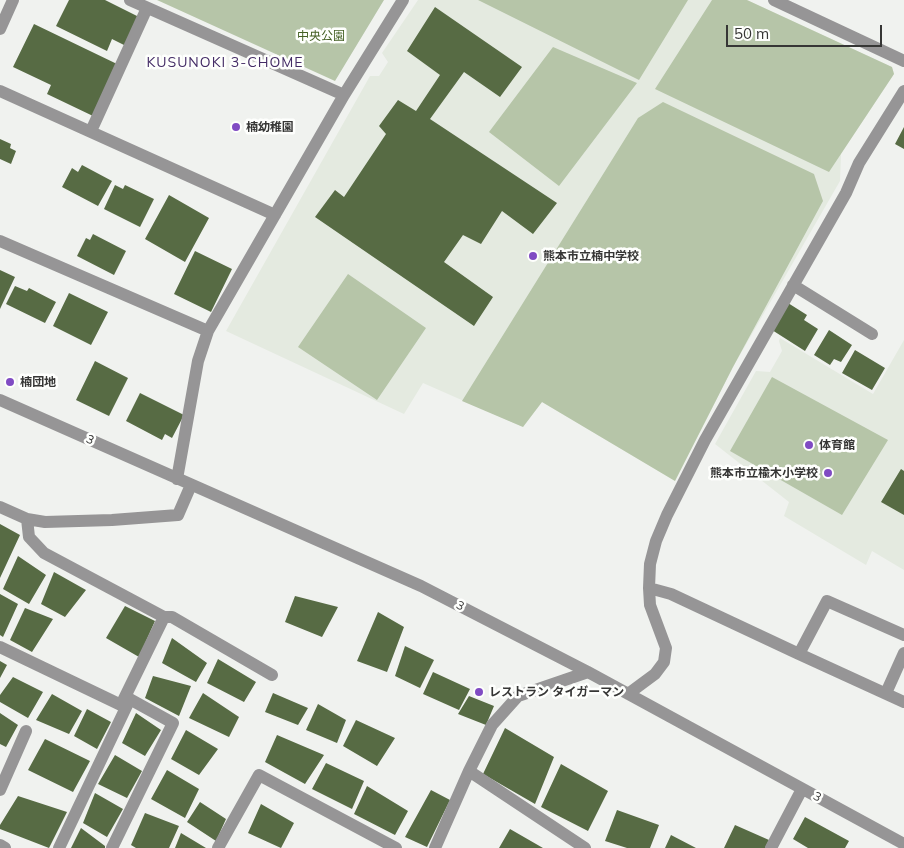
<!DOCTYPE html>
<html>
<head>
<meta charset="utf-8">
<style>
	body { margin:0 }
	#map { position:relative; width:904px; height:848px; overflow:hidden; background:#f0f2ef; font-family:Mulish,sans-serif }
	canvas { display:block }
	.scale { position:absolute; left:726px; top:25px; width:156px; height:22px; box-sizing:border-box; border:2px solid #363635; border-top:0; padding-left:6px; font-size:15px; line-height:18px; white-space:nowrap; color:#363635; -webkit-text-stroke:4px #fefffd; paint-order:stroke }
</style>
</head>
<body>
<div id="map">
<canvas width="904" height="848"></canvas>
<div class="scale">50 m</div>
</div>
<script>
const g = document.querySelector('canvas').getContext('2d');
g.lineJoin = 'round';
function paint(path, color) {
  g.fillStyle = color;
  g.fill(path, 'evenodd');
}
function poly(rows) {
  const path = new Path2D();
  for (const r of rows) {
    path.moveTo(r[0], r[1]);
    for (let i = 2; i < r.length; i += 2) path.lineTo(r[i], r[i + 1]);
  }
  return path;
}
function trace(path, color, width, dash) {
  g.strokeStyle = color;
  g.lineWidth = width;
  g.lineCap = dash ? 'butt' : 'round';
  g.setLineDash(dash || []);
  g.stroke(path);
}
function label(font, color, halo, rows, align = 'center') {
  g.font = font + ' Mulish,"Noto Sans JP",sans-serif';
  g.lineWidth = 5;
  g.setLineDash([]);
  g.textBaseline = 'middle';
  g.strokeStyle = halo;
  g.fillStyle = color;
  for (const [text, x, y, turn = 0] of rows) {
    g.save();
    g.translate(x, y);
    g.rotate((+turn || 0) * Math.PI / 180);
    g.textAlign = isNaN(turn) ? turn : align;
    if (halo) g.strokeText(text, 0, 0);
    g.fillText(text, 0, 0);
    g.restore();
  }
}
paint(poly([
	[418,0,747,0,892,67,894,74,841,154,840,181,733,367,675,481,542,402,523,427,423,383,404,414,226,331,370,76,379,76,388,62,382,53],
	[780,338,873,394,904,340,904,570,872,551,866,565,784,516,789,502,715,444,756,371,770,372,782,351,779,341]
]), '#e4eae0');
paint(poly([
	[157,0,384,0,335,81],
	[478,0,688,0,639,80],
	[712,0,747,0,892,67,894,74,829,172,655,89],
	[553,47,637,83,559,186,489,132],
	[663,102,814,174,823,201,733,367,675,481,542,402,523,427,462,401,638,118],
	[348,274,426,328,377,400,298,347],
	[772,377,888,440,842,515,730,451]
]), '#b6c5a8');
paint(poly([
	[69,0,105,0,141,18,126,46,112,39,107,51,56,26],
	[435,7,522,67,500,97,464,72,430,119,557,203,533,234,502,211,481,244,463,235,444,262,493,297,474,326,315,217,335,190,344,197,386,134,379,126,398,100,416,111,440,75,407,51],
	[34,24,117,64,93,116,47,94,51,85,13,67],
	[904,127,904,149,895,144],
	[0,139,11,144,10,148,16,151,11,164,0,159],
	[82,165,112,181,98,206,62,187,72,168,78,172],
	[115,185,123,189,125,185,154,199,140,227,104,209],
	[169,195,209,218,185,262,145,239],
	[93,234,126,251,114,275,77,256,86,238,90,240],
	[195,251,232,269,211,312,174,294],
	[0,270,15,277,0,309],
	[15,286,27,291,29,288,56,302,45,323,6,304],
	[69,293,108,312,91,345,53,326],
	[788,303,807,315,804,320,818,329,805,351,772,330],
	[829,330,852,345,841,362,834,359,830,365,814,355],
	[855,350,885,368,872,390,842,373],
	[95,361,128,378,109,416,76,400],
	[140,393,184,415,172,438,165,434,162,440,126,421],
	[901,469,904,471,904,515,881,502],
	[0,524,20,535,0,578],
	[18,556,46,575,29,604,3,589],
	[54,572,86,590,65,617,41,604],
	[0,594,18,604,3,637,0,635],
	[295,596,338,607,322,637,285,622],
	[125,606,155,621,139,657,106,638],
	[25,608,53,619,32,652,10,640],
	[378,612,404,627,387,672,357,661],
	[172,638,207,663,196,682,162,663],
	[405,646,434,660,420,688,395,676],
	[218,659,256,682,244,702,207,683],
	[0,661,7,665,0,678],
	[433,672,470,689,459,710,423,694],
	[153,676,191,686,179,716,145,698],
	[13,677,43,692,28,718,0,702,0,695],
	[203,693,239,717,229,737,189,718],
	[273,693,308,708,298,725,265,712],
	[52,694,82,711,69,734,36,720],
	[469,696,494,706,486,725,458,714],
	[318,704,346,720,337,743,306,730],
	[87,709,111,722,97,749,74,736],
	[0,713,18,725,6,747,0,744],
	[136,713,161,730,145,756,122,743],
	[356,720,395,738,377,766,343,746],
	[505,728,554,757,535,804,483,774],
	[186,730,218,749,199,775,171,759],
	[277,735,324,755,305,784,265,762],
	[45,739,90,761,73,792,28,770],
	[115,755,142,771,127,798,98,784],
	[326,763,364,781,352,809,312,789],
	[561,764,608,791,588,831,541,807],
	[167,770,199,789,185,818,151,799],
	[367,786,408,811,395,835,354,814],
	[431,790,450,800,427,847,405,837],
	[95,793,123,809,107,837,83,823],
	[18,796,67,812,49,848,0,829,0,825],
	[200,802,226,819,216,841,187,822],
	[261,804,294,823,281,848,248,833],
	[617,810,659,825,650,848,627,848,605,841],
	[145,813,179,826,169,848,136,848,131,845],
	[805,817,849,841,845,848,808,848,793,839],
	[735,825,769,840,765,848,724,848],
	[81,828,105,846,105,848,71,848],
	[510,829,543,848,499,848],
	[181,833,206,848,175,848],
	[671,835,696,848,665,848]
]), '#576b44');
trace(poly([
	[130,0,344,95],
	[774,0,904,61],
	[0,29,13,0],
	[0,91,275,215],
	[91,131,147,8],
	[0,241,208,331],
	[793,285,872,334],
	[0,400,421,586,588,672,904,844],
	[177,479,198,361,208,331,344,95,403,0],
	[0,507,27,519,45,522,112,520,178,515,191,485],
	[27,519,29,537,44,553,164,617,172,617,272,675],
	[649,588,671,594,799,654,827,601,904,635],
	[0,647,121,705,164,617],
	[799,654,904,702],
	[886,693,904,653],
	[628,694,655,674,664,662,666,648,650,605,649,588,650,564,656,541,667,515,705,440,846,193,859,163,904,91],
	[469,771,585,848],
	[0,790,26,731],
	[0,845,5,848],
	[59,848,130,699],
	[112,848,173,723,126,697],
	[218,848,259,775,396,848],
	[435,848,469,771,492,725,518,696,588,672],
	[771,848,802,789]
]), '#969596', 12);
for (const [x, y, r, color] of [
	[236,127,5,"#804bc3"],
	[533,256,5,"#804bc3"],
	[10,382,5,"#804bc3"],
	[809,445,5,"#804bc3"],
	[828,473,5,"#804bc3"],
	[479,692,5,"#804bc3"]
]) {
  const dot = new Path2D();
  dot.arc(x, y, r, 0, 2 * Math.PI);
  g.fillStyle = color;
  g.fill(dot);
  trace(dot, '#fefffd', 2);
}
label('12px', '#456125', '#fefffd', [
	["中央公園",321,36]
]);
label('bold 12px', '#363635', '#fefffd', [
	["楠幼稚園",246,127],
	["熊本市立楠中学校",543,256],
	["楠団地",20,382],
	["体育館",819,445],
	["熊本市立楡木小学校",818,473,"right"],
	["レストラン タイガーマン",489,692]
], 'left');
label('12px', '#363635', '#fefffd', [
	["3",90,440,24],
	["3",460,606,27],
	["3",817,797,28]
]);
g.letterSpacing = '1px';
label('14px', '#442c66', '#fefffd', [
	["KUSUNOKI 3-CHOME",225,63]
]);
g.letterSpacing = '0px';
</script>
</body>
</html>
